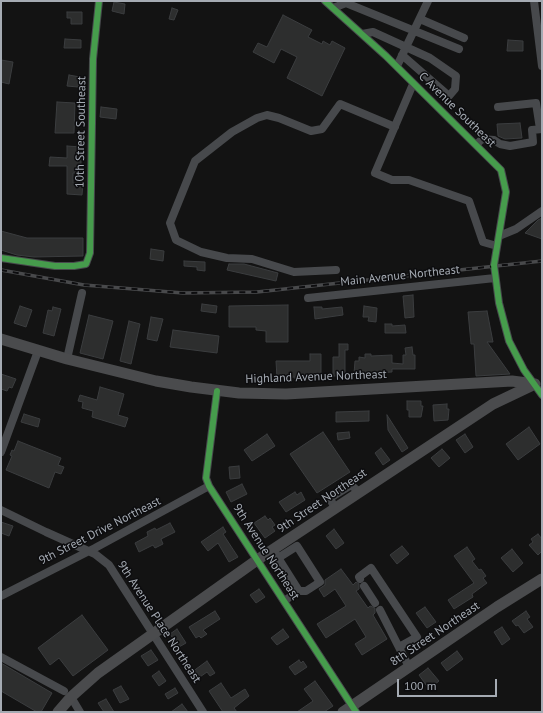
<!DOCTYPE html>
<html>
<head>
<meta charset="utf-8">
<style>
	body { margin:0 }
	#map { position:relative; width:543px; height:713px; overflow:hidden; background:#131313; font-family:"PT Sans",sans-serif }
	canvas { display:block }
	.frame { position:absolute; inset:0; border:2px solid #a5abb3; pointer-events:none }
	.scale { position:absolute; left:397px; top:679px; width:100px; height:18px; box-sizing:border-box; border:2px solid #a5abb3; border-top:0; padding-left:5px; font-size:12px; line-height:14px; white-space:nowrap; color:#a5abb3; -webkit-text-stroke:3px #0d0d0f; paint-order:stroke }
</style>
</head>
<body>
<div id="map">
<canvas width="543" height="713"></canvas>
<div class="frame"></div>
<div class="scale">100 m</div>
</div>
<script>
const g = document.querySelector('canvas').getContext('2d');
g.lineJoin = 'round';
function paint(path, color) {
  g.fillStyle = color;
  g.fill(path, 'evenodd');
}
function poly(rows) {
  const path = new Path2D();
  for (const r of rows) {
    path.moveTo(r[0], r[1]);
    for (let i = 2; i < r.length; i += 2) path.lineTo(r[i], r[i + 1]);
  }
  return path;
}
function trace(path, color, width, dash) {
  g.strokeStyle = color;
  g.lineWidth = width;
  g.lineCap = dash ? 'butt' : 'round';
  g.setLineDash(dash || []);
  g.stroke(path);
}
function label(font, color, halo, rows, align = 'center') {
  g.font = font + ' "PT Sans",sans-serif';
  g.lineWidth = 3;
  g.setLineDash([]);
  g.textBaseline = 'middle';
  g.strokeStyle = halo;
  g.fillStyle = color;
  for (const [text, x, y, turn = 0] of rows) {
    g.save();
    g.translate(x, y);
    g.rotate((+turn || 0) * Math.PI / 180);
    g.textAlign = isNaN(turn) ? turn : align;
    if (halo) g.strokeText(text, 0, 0);
    g.fillText(text, 0, 0);
    g.restore();
  }
}
const building = poly([
	[114,2,125,4,124,14,112,11,114,2],
	[172,8,178,10,174,20,169,19,172,8],
	[67,12,82,12,82,24,71,24,71,18,67,18,67,12],
	[283,15,312,30,308,37,322,44,323,41,330,45,332,41,345,48,322,96,287,78,297,57,281,49,274,63,253,52,258,43,267,47,283,15],
	[65,39,81,40,81,48,64,48,65,39],
	[508,40,523,41,523,51,507,51,508,40],
	[1,60,13,62,9,84,1,82,1,60],
	[69,75,80,77,78,87,67,86,69,75],
	[57,102,75,103,74,133,55,133,57,102],
	[101,107,117,109,116,119,100,117,101,107],
	[520,123,522,138,505,139,498,136,497,124,520,123],
	[67,146,81,147,81,173,73,173,73,183,83,183,82,195,67,194,67,166,49,166,50,157,67,158,67,146],
	[542,218,542,239,525,233,538,220,542,218],
	[1,231,27,238,83,238,83,256,34,257,17,255,1,250,1,231],
	[151,249,164,251,163,261,150,259,151,249],
	[184,261,205,262,205,271,197,270,197,267,184,266,184,261],
	[229,264,244,264,278,273,276,281,227,270,229,264],
	[413,295,414,317,405,318,403,296,413,295],
	[202,304,217,306,216,313,201,311,202,304],
	[288,305,288,342,266,342,266,331,256,330,256,327,229,327,229,306,288,305],
	[20,306,32,310,26,327,14,323,20,306],
	[364,306,377,308,376,322,368,321,369,317,363,317,364,306],
	[53,307,61,309,54,336,43,333,48,310,52,311,53,307],
	[314,307,322,307,322,309,342,307,343,315,315,319,314,307],
	[487,311,493,342,487,342,510,374,476,376,474,344,471,344,468,312,487,311],
	[89,315,113,321,103,359,80,353,89,315],
	[151,317,163,319,157,341,147,339,151,317],
	[129,321,140,324,131,364,120,361,129,321],
	[385,324,392,324,392,326,405,325,406,333,385,333,385,324],
	[173,330,219,336,217,353,170,347,173,330],
	[339,344,348,344,348,350,345,350,345,373,341,373,341,376,333,376,333,357,339,357,339,344],
	[412,347,413,355,415,355,415,369,392,369,392,372,354,374,355,361,359,361,359,357,365,358,365,354,371,354,371,356,392,355,392,363,403,364,403,355,406,355,405,348,412,347],
	[310,354,321,354,321,375,301,375,301,379,295,379,295,377,277,378,276,361,310,361,310,354],
	[1,374,16,379,12,388,9,387,7,391,1,389,1,374],
	[100,387,124,394,118,415,128,418,125,427,92,417,93,411,82,408,83,402,78,401,80,395,97,400,100,387],
	[407,401,421,401,421,406,423,406,421,417,409,417,409,410,407,410,407,401],
	[447,404,447,409,449,409,448,420,434,421,433,405,447,404],
	[369,411,369,421,336,422,336,412,369,411],
	[24,414,40,419,38,427,21,422,24,414],
	[387,415,408,448,402,452,388,430,387,415],
	[529,427,540,444,518,460,506,444,529,427],
	[323,432,350,472,317,493,290,454,323,432],
	[349,432,350,438,338,440,337,433,349,432],
	[267,434,275,446,252,461,244,450,267,434],
	[465,434,473,447,465,453,456,440,465,434],
	[18,441,61,458,58,465,64,467,61,474,55,472,49,488,6,470,12,456,10,455,12,450,14,451,18,441],
	[381,448,390,460,383,465,375,453,381,448],
	[442,449,450,458,439,467,431,458,442,449],
	[239,466,240,478,230,479,229,467,239,466],
	[242,484,247,494,231,502,226,492,242,484],
	[295,492,297,495,301,492,305,500,286,512,279,502,295,492],
	[265,516,268,520,270,518,275,525,272,527,275,531,265,538,254,523,265,516],
	[1,522,13,526,9,536,1,533,1,522],
	[170,523,175,532,161,539,163,544,155,548,153,545,139,552,135,543,148,536,147,532,155,528,156,530,170,523],
	[223,527,226,532,223,534,238,557,229,562,218,543,208,551,201,542,223,527],
	[334,529,344,543,336,549,326,536,334,529],
	[538,534,542,539,542,551,538,555,529,545,533,542,531,539,538,534],
	[402,546,409,554,397,564,390,555,402,546],
	[467,547,475,559,472,561,479,570,481,569,486,576,483,578,487,583,472,594,473,597,454,609,448,600,474,583,454,556,467,547],
	[512,549,523,563,513,572,501,558,512,549],
	[341,569,353,585,356,582,359,584,359,589,356,591,368,608,370,606,375,608,375,613,373,615,387,639,362,655,355,644,366,637,355,619,326,638,317,624,346,606,335,589,324,597,319,589,325,585,325,580,341,569],
	[259,589,265,597,256,603,250,595,259,589],
	[425,607,436,622,427,628,416,613,425,607],
	[215,611,220,619,203,630,207,634,201,638,199,636,196,638,189,627,215,611],
	[526,611,530,617,527,619,533,627,524,633,518,625,516,626,512,621,526,611],
	[82,615,108,650,73,676,59,658,50,665,38,648,82,615],
	[502,627,510,639,502,645,494,632,502,627],
	[177,629,186,643,179,647,170,634,177,629],
	[283,629,289,637,277,645,271,638,283,629],
	[151,650,158,660,148,666,141,656,151,650],
	[457,651,463,659,447,671,441,663,457,651],
	[299,660,301,663,303,661,307,667,295,675,289,667,299,660],
	[207,661,215,673,210,676,207,672,197,679,192,672,207,661],
	[1,663,52,693,41,712,37,712,1,691,1,663],
	[428,668,439,681,429,689,419,675,428,668],
	[159,671,166,681,159,686,152,676,159,671],
	[315,681,333,706,324,712,297,712,313,701,304,689,315,681],
	[221,683,231,698,245,689,249,696,234,708,237,712,223,712,209,691,221,683],
	[121,686,129,699,120,703,113,690,121,686],
	[175,688,178,693,168,699,165,694,175,688],
	[106,699,114,712,104,712,98,703,106,699],
	[182,704,188,712,171,712,182,704]
]);
paint(building, '#2d2e2e');
trace(building, '#3b3d3f', 1);
trace(poly([
	[325,1,386,56,501,170,506,192,494,265,499,303,509,341,524,370,542,395],
	[534,1,542,66],
	[333,8,346,3,459,49],
	[420,19,464,38],
	[362,34,373,32,430,58,456,76,455,89,449,96,402,55],
	[397,66,428,1],
	[413,84,375,173,392,180,409,180,469,201,483,242,497,246],
	[498,107,536,103,540,129],
	[476,145,482,139,494,140,500,144,510,146,533,142,532,130,542,129],
	[499,236,516,229,542,211],
	[1,258,55,266,74,266,86,264,90,253,93,59,99,1],
	[336,270,294,272,252,259,227,258,201,252,176,240,170,223,195,161,232,132,257,118,267,115,279,118,311,131,322,129,340,104,395,127],
	[308,298,495,278],
	[67,359,82,293],
	[217,391,206,478,209,486,356,712],
	[1,452,38,351],
	[335,509,330,498,351,485,359,492],
	[1,510,46,532,95,554,109,565,203,712],
	[275,553,299,591,284,601],
	[278,558,297,546,320,582,306,591,299,591],
	[360,579,359,577,371,568,417,637,399,647],
	[364,586,375,603],
	[1,596,95,548,209,486],
	[380,610,409,667],
	[1,657,64,691],
	[71,697,80,712]
]), '#47494c', 8);
trace(poly([
	[1,339,67,359,156,381,191,387,239,393,286,394,512,381,535,384],
	[58,712,71,697,98,673,257,560,493,404,535,384],
	[343,712,497,607,542,579]
]), '#4a4b4d', 11);
const rail = poly([
	[1,270,84,285,183,293,257,292,542,261]
]);
trace(rail, '#48494b', 3.5);
trace(rail, '#0d0d0f', 2, [6]);
trace(poly([
	[325,1,386,56,501,170,506,192,494,265,499,303,509,341,524,370,542,395],
	[1,258,55,266,74,266,86,264,90,253,93,59,99,1],
	[217,391,206,478,209,486,356,712]
]), '#469c4c', 6);
label('12px', '#a5abb3', '#0d0d0f', [
	["C Avenue Southeast",457,110,44],
	["10th Street Southeast",81,132,-89],
	["Main Avenue Northeast",400,276,-6],
	["Highland Avenue Northeast",316,377,-2],
	["9th Street Northeast",322,501,-34],
	["9th Street Drive Northeast",100,531,-27],
	["9th Avenue Northeast",266,552,57],
	["9th Avenue Place Northeast",159,622,57],
	["8th Street Northeast",435,634,-34]
]);
</script>
</body>
</html>
